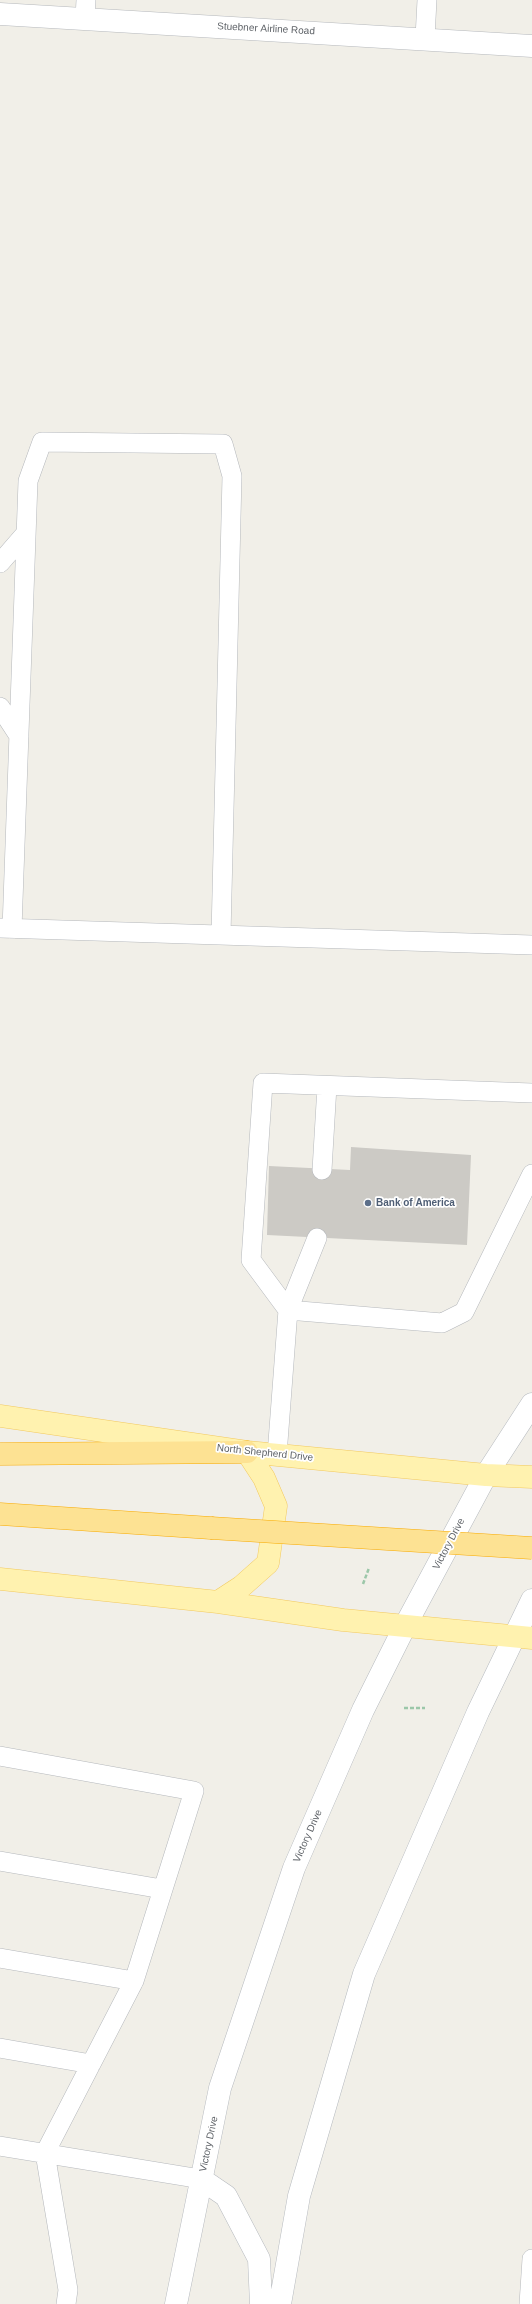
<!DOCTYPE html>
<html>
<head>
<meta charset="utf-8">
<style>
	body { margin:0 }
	canvas { display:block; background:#f1efe8 }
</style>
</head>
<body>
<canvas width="532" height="2304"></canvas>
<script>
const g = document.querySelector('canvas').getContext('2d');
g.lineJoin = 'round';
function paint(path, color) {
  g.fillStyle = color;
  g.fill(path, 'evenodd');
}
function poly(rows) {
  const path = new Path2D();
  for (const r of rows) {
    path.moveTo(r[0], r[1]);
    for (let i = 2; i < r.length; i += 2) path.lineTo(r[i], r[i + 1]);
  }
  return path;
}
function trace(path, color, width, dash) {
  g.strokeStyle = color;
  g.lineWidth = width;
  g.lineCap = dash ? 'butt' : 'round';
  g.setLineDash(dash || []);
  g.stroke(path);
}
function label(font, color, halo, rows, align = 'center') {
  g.font = font + ' Helvetica,sans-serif';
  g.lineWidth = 3.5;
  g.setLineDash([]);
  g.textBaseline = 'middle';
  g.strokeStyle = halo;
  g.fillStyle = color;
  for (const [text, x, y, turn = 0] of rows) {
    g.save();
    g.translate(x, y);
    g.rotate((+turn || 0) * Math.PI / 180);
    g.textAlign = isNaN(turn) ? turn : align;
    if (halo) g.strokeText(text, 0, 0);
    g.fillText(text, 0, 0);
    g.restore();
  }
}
paint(poly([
	[351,1147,471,1155,467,1245,267,1235,269,1166,350,1170]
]), '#cccac5');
const service = poly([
	[85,18,86,0],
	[425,38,427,0],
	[0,563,26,533],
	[0,707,19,736],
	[0,928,532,945],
	[12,929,28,481,42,442,223,444,232,476,221,935],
	[322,1170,327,1086],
	[288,1310,251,1260,263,1083,532,1093],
	[288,1310,317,1238],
	[277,1455,288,1310,442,1323,464,1312,532,1174],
	[0,1756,194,1791,134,1981,45,2153,68,2290,66,2304],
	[0,1861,162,1889],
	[0,1958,134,1981],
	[0,2048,91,2064],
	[0,2146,201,2179],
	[529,2304,532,2259]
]);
const tertiary = poly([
	[0,14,532,46]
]);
const secondary = poly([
	[201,2179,226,2196,259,2259,261,2304],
	[176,2304,220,2088,294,1868,363,1710,405,1626,486,1475,532,1404],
	[280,2304,299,2196,364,1974,478,1712,532,1600]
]);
const primary = poly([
	[0,1416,247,1452,486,1475,532,1477],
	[0,1579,218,1602,343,1620,532,1638],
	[218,1602,241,1587,268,1563,276,1506,264,1478,247,1452]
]);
const motorway = poly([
	[0,1454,247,1452],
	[0,1514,211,1528]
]);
trace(service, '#b5b8bc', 20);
trace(tertiary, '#b5b8bc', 23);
trace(secondary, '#b6babf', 23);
trace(primary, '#f2c960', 23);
trace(motorway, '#f9ab00', 23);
trace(poly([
	[363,1584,369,1568],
	[404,1708,425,1708]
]), '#9cc7a9', 2.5, [4, 2]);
trace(service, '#fff', 19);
trace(tertiary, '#fff', 22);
trace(secondary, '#fff', 22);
trace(primary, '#fff2af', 22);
trace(motorway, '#fde293', 22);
const motorwayBridge = poly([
	[211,1528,532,1548]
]);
trace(motorwayBridge, '#f9ab00', 23, []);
trace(motorwayBridge, '#fde293', 22);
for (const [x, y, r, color] of [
	[368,1203,4,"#5c6f8a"]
]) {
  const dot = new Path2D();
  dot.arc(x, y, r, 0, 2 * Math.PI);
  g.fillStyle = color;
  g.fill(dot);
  trace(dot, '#fff', 1.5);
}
label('10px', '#5f6368', '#fff', [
	["Stuebner Airline Road",266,29,3],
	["North Shepherd Drive",265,1453,6],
	["Victory Drive",449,1544,-62],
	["Victory Drive",308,1836,-66],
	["Victory Drive",209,2144,-78]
]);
label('bold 10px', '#4e5e75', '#fff', [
	["Bank of America",376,1203]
], 'left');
</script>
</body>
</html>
